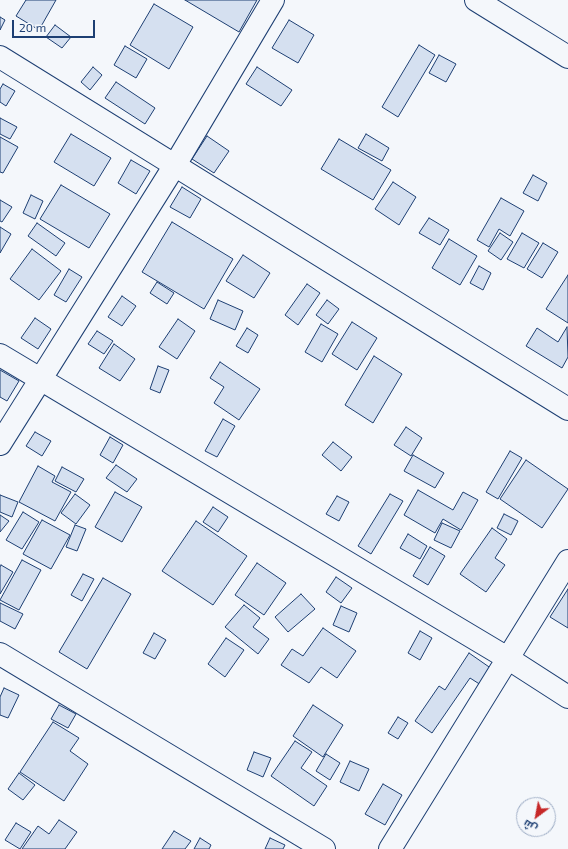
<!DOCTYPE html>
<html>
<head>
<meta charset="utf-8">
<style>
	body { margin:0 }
	#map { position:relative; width:568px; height:849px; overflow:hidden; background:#f4f7fb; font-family:"Exo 2",Cairo,sans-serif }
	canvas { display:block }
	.north { position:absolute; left:516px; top:797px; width:40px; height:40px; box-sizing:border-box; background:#f4f7fb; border:1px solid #9eadc5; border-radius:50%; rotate:212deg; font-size:11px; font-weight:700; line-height:16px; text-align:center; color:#1d3f73 }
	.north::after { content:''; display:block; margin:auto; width:14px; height:18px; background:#c62828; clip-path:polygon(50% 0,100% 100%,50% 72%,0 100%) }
	.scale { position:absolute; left:12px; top:20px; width:83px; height:18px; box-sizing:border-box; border:2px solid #1d3f73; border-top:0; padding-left:5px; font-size:12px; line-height:14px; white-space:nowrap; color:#1d3f73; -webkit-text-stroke:3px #f4f7fb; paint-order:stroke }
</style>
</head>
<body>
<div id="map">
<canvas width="568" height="849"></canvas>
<div class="north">ش</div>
<div class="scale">20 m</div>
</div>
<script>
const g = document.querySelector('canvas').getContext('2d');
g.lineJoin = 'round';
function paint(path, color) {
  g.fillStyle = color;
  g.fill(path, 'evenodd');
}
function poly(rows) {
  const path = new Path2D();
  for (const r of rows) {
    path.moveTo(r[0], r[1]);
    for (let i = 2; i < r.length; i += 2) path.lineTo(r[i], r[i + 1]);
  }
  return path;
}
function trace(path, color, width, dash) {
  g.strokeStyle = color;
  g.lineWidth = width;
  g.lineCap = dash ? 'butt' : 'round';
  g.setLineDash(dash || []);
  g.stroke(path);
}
const building = poly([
	[26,0,56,0,39,30,16,16,26,0],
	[185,0,257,0,239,32,185,0],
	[154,4,193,27,169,69,130,45,154,4],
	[0,17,5,20,0,30,0,17],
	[289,20,314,35,298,63,272,48,289,20],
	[55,25,71,37,62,48,46,37,55,25],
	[419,45,435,55,398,117,382,107,419,45],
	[125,46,147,59,136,78,114,65,125,46],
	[439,55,456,64,446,82,429,73,439,55],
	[93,67,102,75,90,90,81,82,93,67],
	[257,67,292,90,281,106,246,84,257,67],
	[116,82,155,108,145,124,105,98,116,82],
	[3,84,15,91,6,106,0,102,0,89,3,84],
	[0,118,17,127,10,139,0,134,0,118],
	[71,134,111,158,94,186,54,162,71,134],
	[366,134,389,148,382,161,358,148,366,134],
	[207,136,229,151,214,173,192,159,207,136],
	[0,137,18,147,3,173,0,172,0,137],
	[339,139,391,170,373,200,321,169,339,139],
	[131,160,150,171,136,194,118,183,131,160],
	[533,175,547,183,538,201,523,193,533,175],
	[393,182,416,197,399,225,375,209,393,182],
	[61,185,110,214,89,248,40,219,61,185],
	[182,187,201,199,190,218,170,207,182,187],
	[31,195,43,201,35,219,23,213,31,195],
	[501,198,524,211,510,236,499,229,489,247,477,240,501,198],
	[0,200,12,207,2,222,0,221,0,200],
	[429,218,449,230,440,245,419,233,429,218],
	[172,222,233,259,204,309,142,272,172,222],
	[37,223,65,243,56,256,28,236,37,223],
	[0,227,11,234,0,253,0,227],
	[500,233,513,242,501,260,488,251,500,233],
	[522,233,539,243,524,268,507,259,522,233],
	[449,239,477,256,460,285,432,268,449,239],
	[543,243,558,252,542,278,527,269,543,243],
	[32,249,61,271,39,300,10,279,32,249],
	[243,255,270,273,254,298,226,281,243,255],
	[479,266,491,273,483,290,470,283,479,266],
	[69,269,82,277,66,302,54,295,69,269],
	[568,275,568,323,546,309,568,275],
	[157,282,174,293,167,304,150,293,157,282],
	[307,284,320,293,298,325,285,315,307,284],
	[122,296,136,306,122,326,108,317,122,296],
	[218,300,243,311,235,330,210,319,218,300],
	[327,300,339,309,328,324,316,315,327,300],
	[35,318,51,329,38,349,21,338,35,318],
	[178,319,195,331,177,359,159,347,178,319],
	[352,322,377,338,357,370,332,354,352,322],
	[321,324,338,334,322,362,305,352,321,324],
	[567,327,568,357,562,368,526,346,537,328,558,342,567,327],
	[247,328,258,335,248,353,236,346,247,328],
	[97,331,113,341,104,354,88,344,97,331],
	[114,344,135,359,120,381,99,368,114,344],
	[374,356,402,374,373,423,345,405,374,356],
	[220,362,260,389,239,420,214,403,224,387,210,378,220,362],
	[158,366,169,370,160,393,150,389,158,366],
	[0,370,19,381,7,401,0,397,0,370],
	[223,419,235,426,217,457,205,451,223,419],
	[406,427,422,438,411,456,394,445,406,427],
	[35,432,51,441,42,456,26,446,35,432],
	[110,437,123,445,113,463,100,455,110,437],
	[333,442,352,457,341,471,322,455,333,442],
	[510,451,522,458,498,499,486,492,510,451],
	[413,455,444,473,435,488,404,471,413,455],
	[526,460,568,489,542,528,500,499,526,460],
	[116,465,137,479,127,492,106,478,116,465],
	[38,466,55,476,52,482,71,492,55,521,19,502,38,466],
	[62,467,84,479,76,492,55,481,62,467],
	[418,490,453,510,463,492,478,500,461,530,443,519,435,533,404,515,418,490],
	[115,492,142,507,122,542,95,527,115,492],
	[75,494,90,505,76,524,61,513,75,494],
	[390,494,403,501,371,554,358,546,390,494],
	[0,495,18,502,12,517,0,512,0,495],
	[337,496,349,502,339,521,326,514,337,496],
	[213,507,228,517,218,532,203,522,213,507],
	[23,512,39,522,22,549,6,540,23,512],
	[504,514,518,521,511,535,497,528,504,514],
	[0,515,9,521,0,532,0,515],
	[42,520,70,535,51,569,23,554,42,520],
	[196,521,247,556,213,605,162,571,196,521],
	[442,523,460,531,451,548,434,540,442,523],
	[75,525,86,529,77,551,66,547,75,525],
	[492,528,507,539,495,558,505,565,486,592,460,574,492,528],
	[408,534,427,546,420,559,400,548,408,534],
	[430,547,445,556,428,585,413,576,430,547],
	[22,560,41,570,19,610,0,600,22,560],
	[257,563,286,583,264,615,235,595,257,563],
	[1,565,13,572,0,594,0,567,1,565],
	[83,574,94,579,82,601,71,595,83,574],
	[336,577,352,588,341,603,326,592,336,577],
	[103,578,131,594,87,669,59,652,103,578],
	[568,589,568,628,550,617,568,589],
	[301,594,315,609,288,632,275,617,301,594],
	[0,603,23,614,15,629,0,621,0,603],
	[244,605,260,618,253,627,269,639,258,654,225,627,244,605],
	[341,606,357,613,349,632,333,625,341,606],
	[323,628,356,651,337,678,321,667,309,683,281,665,292,649,303,656,323,628],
	[420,631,432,638,420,660,408,653,420,631],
	[154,633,166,640,155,659,143,653,154,633],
	[226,638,244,650,225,677,208,664,226,638],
	[469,653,492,669,481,685,470,678,432,733,415,721,439,686,445,690,469,653],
	[4,688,19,695,8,718,0,715,0,697,4,688],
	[59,705,76,714,68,728,51,719,59,705],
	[313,705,343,725,323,757,293,736,313,705],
	[398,717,408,723,398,739,388,733,398,717],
	[53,722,79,738,70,751,88,764,64,801,20,772,53,722],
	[295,741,312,752,301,768,327,786,314,806,271,776,295,741],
	[254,752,271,758,263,777,247,770,254,752],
	[326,754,340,763,330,780,316,771,326,754],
	[350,761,369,769,359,791,340,782,350,761],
	[19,773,35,785,23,800,8,789,19,773],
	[383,784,402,795,385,825,365,814,383,784],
	[59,820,77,832,65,849,22,849,38,826,49,834,59,820],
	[16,823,31,832,20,849,5,840,16,823],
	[174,831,191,841,185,849,162,849,174,831],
	[200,838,211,845,209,849,194,849,200,838],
	[270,838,285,845,283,849,265,849,270,838]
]);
paint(building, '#d5e0f0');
trace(building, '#1d3f73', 1);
const minor = poly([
	[0,57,568,409],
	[0,355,509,659,568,697],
	[0,444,175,165,273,0],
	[0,654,324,849],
	[390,849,568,561]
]);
const tertiary = poly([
	[476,0,568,57]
]);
trace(minor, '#1d3f73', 24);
trace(tertiary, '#1d3f73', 24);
trace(minor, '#f4f7fb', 22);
trace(tertiary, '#f4f7fb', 22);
</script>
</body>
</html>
